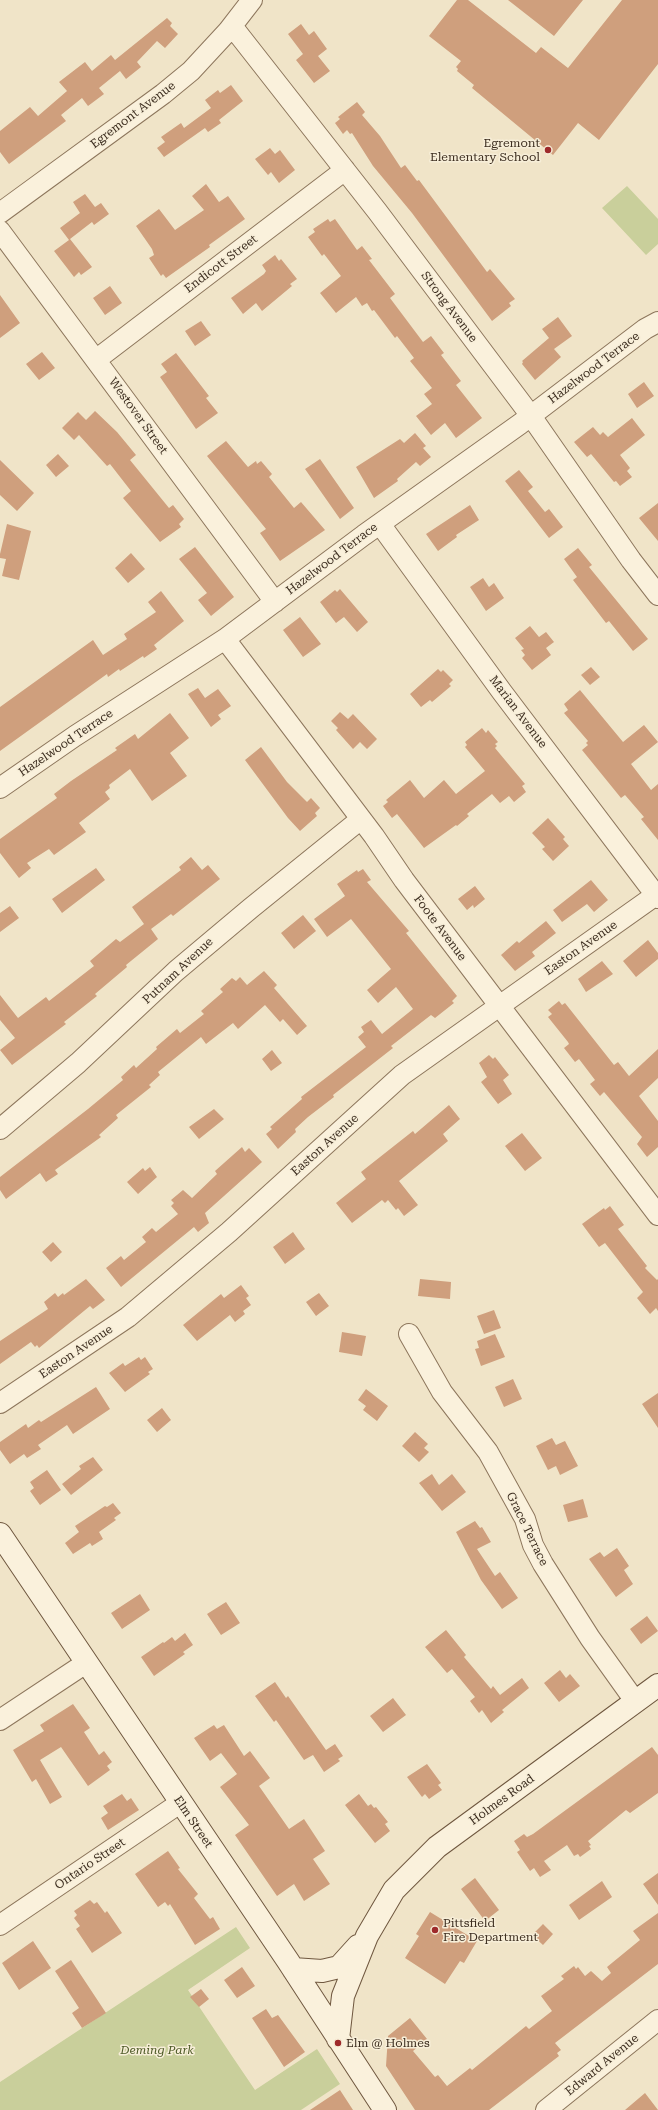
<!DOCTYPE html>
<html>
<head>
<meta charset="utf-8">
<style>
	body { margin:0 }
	canvas { display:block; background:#f0e4c8 }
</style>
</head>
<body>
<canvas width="658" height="2110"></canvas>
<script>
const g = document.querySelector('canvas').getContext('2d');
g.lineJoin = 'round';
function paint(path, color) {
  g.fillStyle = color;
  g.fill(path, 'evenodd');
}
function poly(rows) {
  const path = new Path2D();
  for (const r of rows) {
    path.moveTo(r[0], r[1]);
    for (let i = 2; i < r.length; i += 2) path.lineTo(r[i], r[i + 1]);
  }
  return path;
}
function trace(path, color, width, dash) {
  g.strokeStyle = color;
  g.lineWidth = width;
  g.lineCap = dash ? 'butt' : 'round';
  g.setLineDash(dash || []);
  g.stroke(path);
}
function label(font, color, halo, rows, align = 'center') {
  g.font = font + ' "Roboto Serif",serif';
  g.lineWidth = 3;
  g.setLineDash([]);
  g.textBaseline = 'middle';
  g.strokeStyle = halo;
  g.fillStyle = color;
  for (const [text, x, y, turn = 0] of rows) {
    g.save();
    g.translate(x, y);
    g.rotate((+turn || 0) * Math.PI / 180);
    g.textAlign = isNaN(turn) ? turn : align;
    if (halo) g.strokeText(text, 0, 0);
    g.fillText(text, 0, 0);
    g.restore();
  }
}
paint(poly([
	[627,186,658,219,658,244,646,255,602,208],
	[236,1927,250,1948,188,1990,234,2059,255,2090,317,2049,340,2084,301,2110,0,2110,0,2082]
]), '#c9cf9b');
paint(poly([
	[457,0,468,0,536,53,541,47,568,68,622,0,658,0,658,64,599,140,578,123,553,155,472,88,474,85,457,71,458,69,456,67,461,61,429,36],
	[508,0,583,0,554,36],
	[167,18,172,23,170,26,178,34,165,48,157,41,137,62,141,67,126,79,120,71,99,88,104,94,88,106,82,98,61,115,66,121,9,164,0,152,0,131,30,107,38,116,67,91,59,82,85,62,92,71,111,55,115,60],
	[301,24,309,35,314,31,327,49,318,56,330,71,314,83,296,60,303,54,288,34],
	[231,85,243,101,219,120,221,123,208,132,205,128,164,157,157,148,165,142,161,137,181,123,184,128,211,108,205,100,218,90,220,93],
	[357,102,365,112,362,115,380,136,401,168,405,165,417,181,419,180,487,272,490,269,515,299,509,303,511,306,492,321,412,213,373,166,352,133,350,134,347,130,343,134,335,123,340,119,338,117],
	[270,148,275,154,280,150,295,170,279,183,271,172,268,175,255,159],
	[206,184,219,202,228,196,245,219,209,245,210,247,166,278,163,274,161,276,149,258,154,255,152,249,136,226,159,209,175,230,204,210,192,196],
	[85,194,95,207,101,203,109,214,94,225,92,222,70,239,92,267,81,275,79,272,74,277,54,251,69,240,60,228,80,213,73,202],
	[328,219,330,222,335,219,357,250,362,246,372,259,369,260,395,294,390,298,423,342,431,336,444,353,441,355,461,381,456,385,482,418,456,438,445,423,431,435,416,416,432,404,424,394,432,388,410,361,414,358,397,336,395,338,374,310,372,311,367,303,362,306,356,297,336,313,320,293,341,276,324,254,322,256,308,237,315,232,313,229],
	[275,255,279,261,281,259,297,279,290,284,292,286,262,311,256,303,243,314,231,298,264,274,266,271,262,265],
	[110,286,122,303,105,315,93,298],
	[0,295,20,323,0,338],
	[558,317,572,336,554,349,561,357,535,380,522,364,523,362,522,361,549,338,542,329],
	[201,321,211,335,195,346,185,331],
	[42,352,55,368,39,380,26,364],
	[176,353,209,396,206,398,218,413,196,429,160,377,167,372,161,364],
	[644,382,654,396,637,408,628,394],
	[95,411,117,432,136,455,130,460,169,508,173,505,184,519,179,524,181,527,160,542,123,498,131,491,110,464,107,466,79,435,74,440,62,428,78,412,86,420],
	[632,418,645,435,620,455,630,468,627,471,632,477,620,486,616,481,614,482,591,454,587,457,574,442,593,427,600,435,603,432,608,437],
	[415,433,426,446,423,448,431,457,420,466,416,462,397,479,398,481,374,498,356,467,400,439,404,443],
	[226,441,248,467,256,461,257,464,261,461,272,474,269,477,294,508,301,502,325,530,280,561,260,533,266,529,207,456],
	[58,454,69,466,56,477,46,465],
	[320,459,354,508,340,519,305,469],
	[0,460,34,493,17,511,0,495],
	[519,470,533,487,528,491,545,512,549,509,563,527,549,538,505,481],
	[658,503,658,541,639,518],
	[470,505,479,520,456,535,457,537,438,551,426,534],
	[7,524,31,531,19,580,2,576,6,559,0,558,0,554],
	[195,547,234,597,211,616,198,600,207,593,179,559],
	[578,548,592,565,589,567,648,639,633,651,609,621,606,623,573,580,577,577,564,559],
	[131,553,145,569,128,583,115,568],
	[483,578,489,587,494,583,504,598,486,611,470,587],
	[340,589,368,622,357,632,344,617,336,623,320,602,335,590,337,592],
	[161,591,184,621,154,645,157,649,144,658,143,656,120,671,119,669,108,677,107,674,0,751,0,707,93,640,103,655,127,639,124,634,156,612,148,602],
	[300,617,321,644,303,657,283,630],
	[530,626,539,637,546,632,554,642,546,648,551,655,532,670,522,658,525,655,521,650,524,649,515,638],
	[591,667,600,677,590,685,581,675],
	[438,669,441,672,443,670,453,680,449,684,451,686,432,702,430,700,421,707,410,694],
	[198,688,205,698,218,689,231,706,218,715,221,719,211,727,188,694],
	[580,690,623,742,644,725,658,742,631,764,651,790,658,784,658,840,641,819,644,817,625,795,621,798,582,750,588,745,586,743,588,741,564,713,568,710,564,704],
	[340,712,348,719,353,714,377,739,367,749,360,742,353,749,336,730,338,728,331,721],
	[170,713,189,738,170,753,187,776,152,801,130,769,109,785,110,788,105,792,110,799,79,823,86,832,54,855,49,849,27,863,31,868,19,878,0,853,0,839,57,798,54,794,71,781,117,750,115,748,135,734,138,739],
	[482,728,486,733,488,730,498,742,495,744,497,746,495,748,525,784,522,786,526,792,514,802,509,796,500,803,492,794,467,814,469,816,457,826,456,825,424,848,397,814,392,818,383,806,388,802,386,800,410,780,424,798,444,780,456,794,485,771,465,747,467,745,465,742],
	[261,747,287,782,307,802,311,798,320,808,315,813,317,816,300,831,288,818,245,760],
	[548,818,565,837,563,839,569,846,553,861,542,849,545,847,532,833],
	[191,857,202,870,208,865,220,879,173,916,171,914,151,929,158,939,126,965,127,967,95,994,97,996,64,1022,66,1024,12,1065,0,1050,15,1038,0,1020,0,995,18,1018,46,997,49,1001,94,966,90,961,116,939,120,942,144,924,132,907,181,870,179,867],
	[96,868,105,880,62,913,52,899],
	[363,869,371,880,367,882,409,931,406,933,457,996,452,1001,454,1003,435,1018,431,1015,391,1046,393,1048,333,1095,334,1097,308,1117,295,1129,296,1132,278,1149,266,1134,272,1129,270,1127,302,1099,301,1097,366,1047,358,1037,364,1032,361,1027,371,1020,382,1034,413,1009,396,987,378,1003,367,990,391,969,351,919,327,937,314,919,345,896,337,884,357,870,358,872],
	[591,880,608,900,594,912,587,904,562,922,553,910],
	[475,886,485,899,474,908,473,905,467,910,458,899],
	[10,906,19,918,0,932,0,913],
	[303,915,316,931,294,949,281,933],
	[546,921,556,933,532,952,535,956,515,971,501,955,517,941,519,943],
	[648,940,658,953,658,959,636,977,623,961],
	[602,961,613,974,586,992,578,979],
	[264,971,277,985,274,988,307,1026,297,1035,283,1019,280,1022,265,1005,238,1029,233,1023,206,1044,201,1037,158,1072,160,1075,149,1085,151,1087,116,1115,118,1118,99,1135,101,1137,55,1170,58,1174,46,1182,40,1173,6,1199,0,1190,0,1177,88,1109,123,1080,121,1077,134,1065,136,1068,157,1049,156,1047,177,1029,180,1033,204,1014,201,1011,223,992,220,989,232,978,236,981,240,977,247,985],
	[559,1001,562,1005,565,1003,614,1065,618,1062,629,1076,658,1049,658,1078,639,1096,658,1121,658,1147,647,1157,637,1144,642,1137,604,1092,600,1096,590,1084,595,1080,579,1059,575,1062,564,1048,569,1044,568,1042,548,1017,552,1014,548,1010],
	[272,1050,282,1063,271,1071,262,1059],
	[489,1055,493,1059,495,1057,509,1075,503,1080,512,1094,498,1104,481,1082,487,1077,479,1063],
	[449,1105,460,1119,443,1134,448,1141,399,1181,418,1205,404,1216,398,1208,396,1210,388,1200,385,1203,382,1200,352,1223,336,1203,366,1179,361,1172,413,1131,415,1134],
	[214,1109,224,1119,199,1139,189,1127],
	[522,1133,542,1158,525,1171,505,1146],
	[242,1147,245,1152,249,1148,262,1162,205,1213,209,1223,198,1232,194,1227,121,1287,106,1268,121,1256,124,1260,146,1242,142,1237,152,1228,156,1232,178,1214,171,1206,174,1203,171,1200,183,1190,192,1198,217,1174,215,1171],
	[150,1167,157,1177,138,1194,127,1182,143,1168,145,1171],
	[610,1206,624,1225,618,1229,647,1266,645,1268,657,1280,658,1279,658,1311,656,1308,650,1314,637,1298,643,1292,605,1243,599,1247,582,1224,604,1208,605,1210],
	[293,1232,305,1249,285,1264,273,1247],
	[53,1242,62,1252,51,1262,42,1252],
	[86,1279,105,1300,93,1309,90,1306,39,1348,37,1345,35,1347,31,1342,0,1364,0,1341,48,1309,44,1302,55,1293,58,1297,63,1293,64,1295],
	[420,1279,451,1282,450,1299,418,1296],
	[241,1285,249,1296,246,1298,251,1305,243,1311,245,1314,235,1322,230,1315,197,1341,183,1325,221,1294,224,1298],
	[319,1293,329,1306,316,1316,306,1302],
	[494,1310,501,1328,484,1334,477,1316],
	[342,1332,366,1336,362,1356,339,1352],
	[495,1334,505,1357,481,1366,475,1349,479,1348,477,1341],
	[139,1357,141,1360,145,1357,153,1369,148,1372,150,1374,125,1392,109,1373,123,1363,125,1366],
	[513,1379,522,1399,504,1407,495,1387],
	[96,1387,110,1409,73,1434,67,1425,38,1445,41,1449,27,1458,24,1454,10,1464,0,1450,0,1442,26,1424,28,1428,39,1420,41,1422],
	[366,1389,388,1406,377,1421,363,1410,366,1406,358,1400],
	[658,1393,658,1428,642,1404],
	[162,1408,171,1420,157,1432,147,1420],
	[415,1432,428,1444,424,1448,429,1452,419,1462,402,1446],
	[552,1438,556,1445,565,1441,578,1466,560,1475,556,1466,548,1470,536,1446],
	[93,1457,103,1470,71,1495,62,1484,81,1469,79,1466],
	[47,1470,61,1490,40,1505,30,1491,34,1488,30,1482],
	[432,1474,439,1485,452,1474,466,1492,442,1511,419,1483],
	[583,1499,588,1517,568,1522,563,1505],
	[113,1503,121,1513,114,1518,116,1520,99,1532,103,1539,92,1546,90,1543,73,1554,65,1543,79,1532,75,1526,105,1506,107,1507],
	[475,1521,480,1528,482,1527,491,1542,477,1549,495,1576,500,1572,518,1598,502,1609,481,1580,456,1532],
	[617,1548,629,1566,624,1570,633,1584,616,1597,589,1559,600,1552,604,1557],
	[140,1594,150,1610,122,1629,111,1613],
	[226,1602,240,1623,221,1635,207,1614],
	[647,1616,658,1631,641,1644,630,1629],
	[446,1630,466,1655,464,1657,491,1689,493,1686,500,1695,522,1678,529,1688,502,1710,504,1712,491,1723,482,1710,479,1713,470,1701,475,1697,452,1669,447,1673,425,1647],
	[185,1633,193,1645,183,1652,185,1654,154,1676,141,1657,163,1642,164,1643,172,1637,175,1641],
	[560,1670,566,1678,570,1674,580,1686,559,1702,544,1683],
	[275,1682,286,1698,288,1696,326,1750,335,1744,343,1756,338,1759,340,1761,324,1772,313,1755,304,1760,276,1720,274,1722,255,1696],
	[393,1698,406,1715,383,1732,370,1716],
	[73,1704,90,1728,84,1732,99,1755,104,1751,112,1762,107,1766,110,1770,88,1786,61,1747,40,1760,62,1797,50,1804,36,1779,32,1782,13,1750,44,1731,40,1725],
	[214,1725,217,1729,224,1725,244,1756,250,1751,270,1778,259,1786,289,1829,304,1819,325,1851,313,1859,330,1884,304,1901,294,1884,277,1896,235,1835,249,1825,220,1787,237,1774,221,1753,210,1761,194,1738],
	[652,1747,658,1755,658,1793,630,1813,626,1810,588,1841,591,1845,589,1846,591,1849,580,1857,578,1854,574,1856,567,1845,544,1861,551,1870,540,1877,534,1868,530,1871,517,1852,520,1850,514,1841,524,1834,527,1837,533,1834],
	[427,1764,441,1783,438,1785,442,1790,429,1799,425,1794,422,1797,407,1777],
	[122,1794,127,1801,131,1798,139,1810,108,1830,101,1818,108,1813,103,1806],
	[359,1794,368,1806,371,1804,374,1808,376,1807,388,1822,385,1824,390,1831,375,1843,345,1805],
	[168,1851,180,1868,178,1869,198,1894,194,1898,210,1919,213,1917,220,1929,195,1945,170,1904,168,1906,165,1902,158,1907,135,1874],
	[658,1873,658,1905,643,1884],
	[475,1878,499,1910,485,1921,461,1889],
	[602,1881,612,1897,579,1920,569,1905],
	[90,1900,94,1904,97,1902,105,1913,107,1911,122,1933,92,1953,76,1929,80,1926,74,1918,77,1915,74,1911],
	[430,1912,477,1941,464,1963,460,1961,445,1984,405,1958,419,1936,416,1934],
	[658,1913,658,1964,555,2043,561,2050,557,2053,559,2056,489,2110,415,2110,386,2066,388,2036,410,2018,427,2039,413,2051,435,2077,438,2075,447,2086,470,2068,472,2070,526,2026,529,2029,552,2011,541,1996,564,1979,561,1976,574,1966,576,1969,578,1967,585,1976,591,1971,602,1981,611,1973,607,1967,640,1940,633,1931],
	[543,1924,553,1934,543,1945,532,1935],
	[33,1941,51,1968,19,1990,2,1963],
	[71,1960,106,2013,82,2028,72,2013,79,2008,55,1971],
	[242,1967,255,1986,237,1998,224,1980],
	[201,1989,209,1999,199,2007,190,1997],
	[266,2009,272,2018,278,2015,305,2052,284,2067,252,2018],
	[340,2090,353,2110,310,2110],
	[645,2093,658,2110,625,2110]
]), '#cf9f7d');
const street = poly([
	[232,26,377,211,531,416,631,560,658,595],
	[0,213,163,94,191,71,228,31,252,0],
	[0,231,275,602],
	[97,359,345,170],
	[380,524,502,692,658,898],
	[225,639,374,836,404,880,658,1215],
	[0,788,75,736,225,639,364,535,520,424,645,329,658,322],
	[0,1129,78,1063,176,971,251,908,361,819],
	[409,1334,442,1392,488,1452,525,1519,533,1545,543,1564,590,1638,635,1701],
	[0,1403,128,1317,229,1232,402,1075,656,895],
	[0,1720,86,1663],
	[0,1925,180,1803],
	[546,2110,658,2020]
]);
const secondary = poly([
	[0,1534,288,1961,385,2110],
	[293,1969,322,1971,339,1967,358,1946],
	[338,2039,343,1996,367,1936,394,1890,437,1847,658,1685]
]);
trace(street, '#8d765c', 22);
trace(secondary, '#6f573f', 24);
trace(street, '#faf1dc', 20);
trace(secondary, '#faf1dc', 22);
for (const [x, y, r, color] of [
	[548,150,4,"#9e2a2b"],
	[435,1930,4,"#9e2a2b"],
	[338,2043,4,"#9e2a2b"]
]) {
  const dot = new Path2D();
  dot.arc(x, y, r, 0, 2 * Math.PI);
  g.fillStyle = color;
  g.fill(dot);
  trace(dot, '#f7eed8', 1.5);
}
label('12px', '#3d2e20', '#f7eed8', [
	["Egremont Avenue",133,115,-37],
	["Endicott Street",221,264,-37],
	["Strong Avenue",449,307,53],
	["Hazelwood Terrace",594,368,-37],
	["Westover Street",138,416,54],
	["Hazelwood Terrace",332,559,-37],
	["Marian Avenue",518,712,53],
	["Hazelwood Terrace",66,743,-34],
	["Foote Avenue",440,928,53],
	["Easton Avenue",581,948,-35],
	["Putnam Avenue",178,971,-43],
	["Easton Avenue",325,1145,-42],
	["Easton Avenue",76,1352,-34],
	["Grace Terrace",527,1529,64],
	["Holmes Road",502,1800,-36],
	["Elm Street",193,1822,56],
	["Ontario Street",90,1864,-34],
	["Edward Avenue",602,2065,-39]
]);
label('12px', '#3d2e20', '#f7eed8', [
	["Egremont",540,143,"right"],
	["Elementary School",540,157,"right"],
	["Pittsfield",443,1923],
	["Fire Department",443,1937],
	["Elm @ Holmes",346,2043]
], 'left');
label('italic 12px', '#4d5a26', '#f7eed8', [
	["Deming Park",157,2050]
]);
</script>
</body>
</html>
